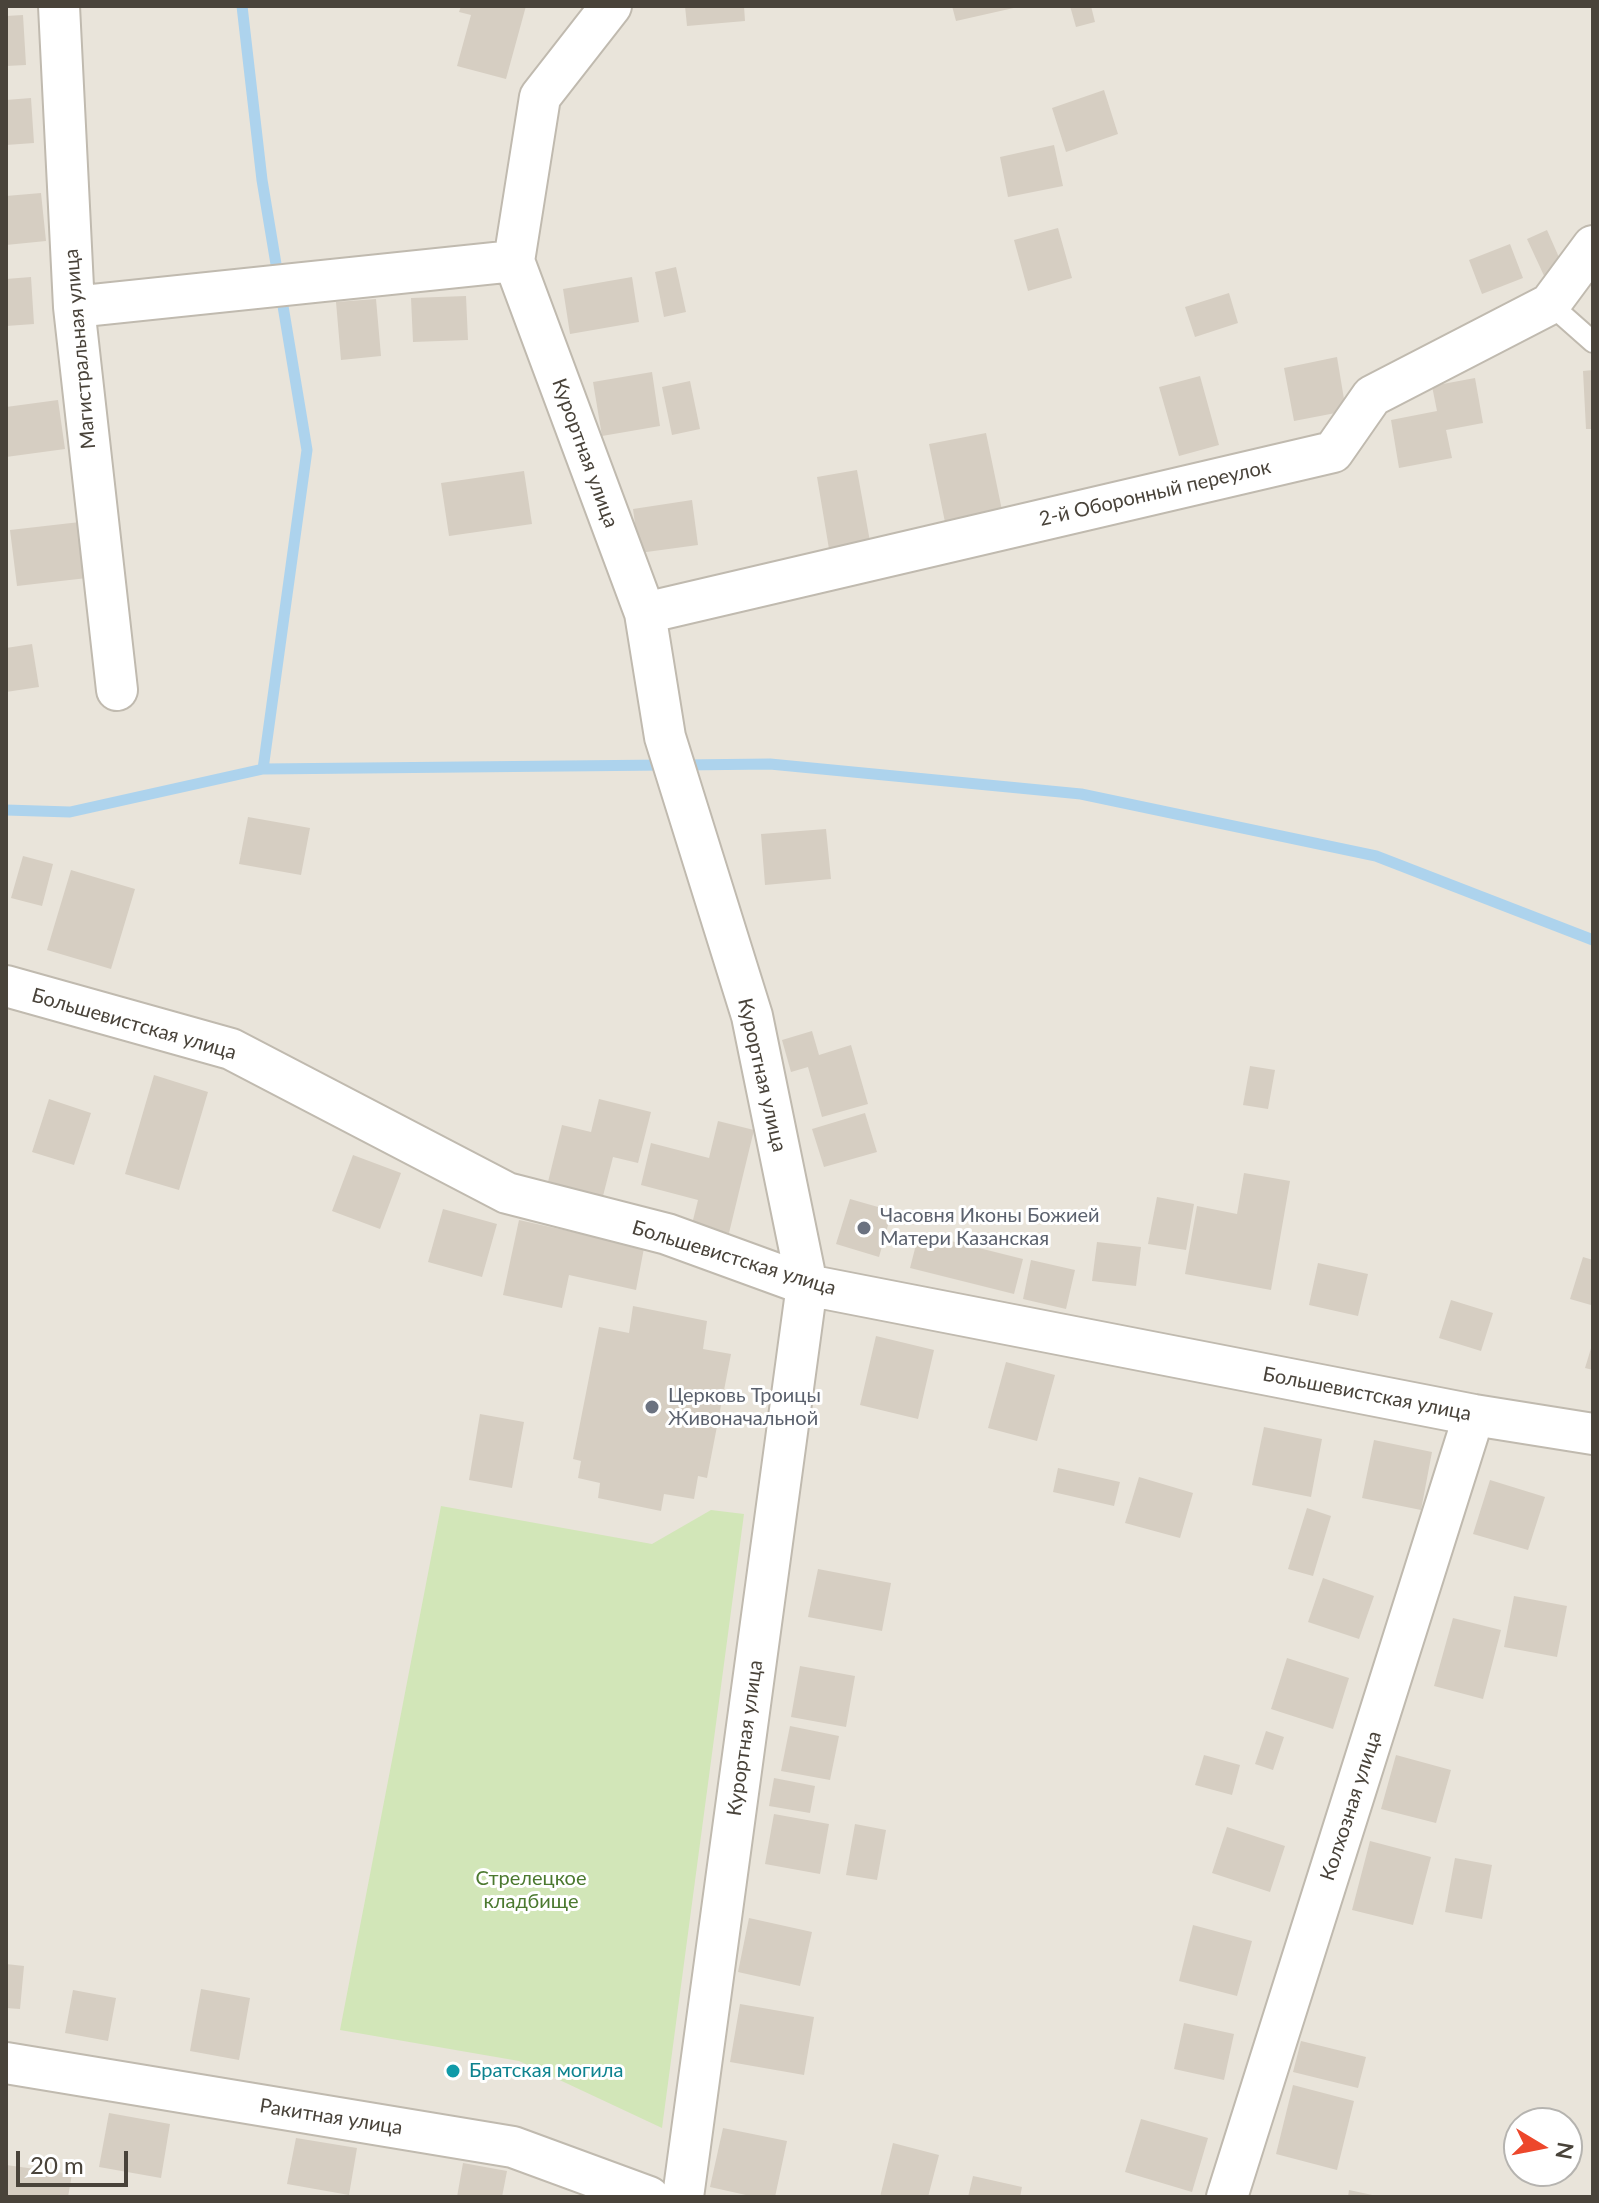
<!DOCTYPE html>
<html>
<head>
<meta charset="utf-8">
<style>
	body { margin:0 }
	#map { position:relative; width:1599px; height:2203px; overflow:hidden; background:#f5f2ec; font-family:Lato,sans-serif }
	canvas { display:block }
	.frame { position:absolute; inset:0; border:8px solid #49433a; pointer-events:none }
	.north { position:absolute; left:1503px; top:2107px; width:80px; height:80px; box-sizing:border-box; background:#fff; border:2px solid #b6b4b0; border-radius:50%; rotate:100deg; font-size:22px; font-weight:700; line-height:32px; text-align:center; color:#49433a }
	.north::after { content:''; display:block; margin:auto; width:28px; height:36px; background:#ed472b; clip-path:polygon(50% 0,100% 100%,50% 72%,0 100%) }
	.scale { position:absolute; left:16px; top:2151px; width:112px; height:36px; box-sizing:border-box; border:4px solid #49433a; border-top:0; padding-left:10px; font-size:24px; line-height:28px; white-space:nowrap; color:#49433a; -webkit-text-stroke:6px #fff; paint-order:stroke }
</style>
</head>
<body>
<div id="map">
<canvas width="1599" height="2203"></canvas>
<div class="frame"></div>
<div class="north">N</div>
<div class="scale">20 m</div>
</div>
<script>
const g = document.querySelector('canvas').getContext('2d');
g.lineJoin = 'round';
function paint(path, color) {
  g.fillStyle = color;
  g.fill(path, 'evenodd');
}
function poly(rows) {
  const path = new Path2D();
  for (const r of rows) {
    path.moveTo(r[0], r[1]);
    for (let i = 2; i < r.length; i += 2) path.lineTo(r[i], r[i + 1]);
  }
  return path;
}
function trace(path, color, width, dash) {
  g.strokeStyle = color;
  g.lineWidth = width;
  g.lineCap = dash ? 'butt' : 'round';
  g.setLineDash(dash || []);
  g.stroke(path);
}
function label(font, color, halo, rows, align = 'center') {
  g.font = font + ' Lato,sans-serif';
  g.lineWidth = 6;
  g.setLineDash([]);
  g.textBaseline = 'middle';
  g.strokeStyle = halo;
  g.fillStyle = color;
  for (const [text, x, y, turn = 0] of rows) {
    g.save();
    g.translate(x, y);
    g.rotate((+turn || 0) * Math.PI / 180);
    g.textAlign = isNaN(turn) ? turn : align;
    if (halo) g.strokeText(text, 0, 0);
    g.fillText(text, 0, 0);
    g.restore();
  }
}
paint(poly([
	[6,6,1593,6,1593,2197,6,2197],
	[1519,2123,1567,2123,1567,2171,1519,2171]
]), '#e9e4da');
paint(poly([
	[441,1506,652,1544,711,1510,744,1514,662,2128,519,2061,340,2030]
]), '#d2e6b8');
trace(poly([
	[242,6,262,180,307,450,263,769],
	[682,765,770,764,1081,794,1376,856,1593,940],
	[6,810,70,812,263,769,665,765]
]), '#add3ed', 11);
paint(poly([
	[461,6,526,6,506,79,457,66,471,15,459,12],
	[685,6,744,6,745,21,687,26],
	[952,6,1018,6,1018,7,956,21],
	[1070,6,1091,6,1095,22,1076,27],
	[23,15,26,65,6,66,6,16],
	[1104,90,1118,134,1066,152,1052,108],
	[31,98,34,143,6,145,6,100],
	[1054,145,1063,186,1008,197,1000,157],
	[41,193,46,241,6,245,6,196],
	[1058,228,1072,278,1028,291,1014,240],
	[1547,230,1565,271,1546,280,1527,239],
	[1510,244,1523,278,1482,294,1469,260],
	[676,267,686,312,664,317,655,272],
	[31,277,34,324,6,326,6,279],
	[632,277,639,322,570,334,563,289],
	[1229,293,1238,323,1195,337,1185,307],
	[466,296,468,340,413,342,411,298],
	[376,299,381,356,341,360,336,302],
	[1337,357,1346,411,1294,421,1284,368],
	[1593,370,1593,429,1586,429,1583,371],
	[652,372,660,426,602,436,593,382],
	[1200,376,1219,445,1179,456,1159,387],
	[1475,378,1483,423,1446,430,1452,458,1399,468,1391,420,1437,411,1432,386],
	[690,381,700,429,672,435,662,387],
	[58,400,65,449,6,457,6,407],
	[986,433,1003,515,946,527,929,444],
	[857,470,871,547,830,555,817,477],
	[524,471,532,524,449,536,441,483],
	[692,500,698,545,639,553,633,509],
	[80,522,87,578,17,586,10,530],
	[32,644,39,687,6,692,6,648],
	[248,817,310,828,301,875,239,864],
	[826,829,831,879,765,885,761,834],
	[23,856,53,864,42,906,11,898],
	[71,870,135,889,111,969,47,950],
	[812,1031,819,1055,851,1045,868,1104,822,1117,808,1067,791,1072,782,1040],
	[1250,1066,1275,1070,1268,1109,1243,1105],
	[154,1075,208,1092,179,1190,125,1174],
	[49,1099,91,1113,74,1165,32,1152],
	[599,1099,651,1112,638,1163,613,1157,603,1196,548,1182,562,1125,591,1132],
	[865,1113,877,1152,824,1167,812,1129],
	[718,1121,754,1130,729,1233,692,1224,698,1200,641,1185,651,1143,709,1158],
	[353,1155,401,1173,380,1229,332,1211],
	[1244,1173,1290,1181,1271,1290,1185,1274,1197,1206,1237,1214],
	[1157,1197,1194,1204,1186,1250,1148,1244],
	[850,1199,892,1211,879,1257,836,1244],
	[443,1209,497,1224,482,1277,428,1262],
	[519,1220,644,1248,636,1290,569,1275,562,1308,503,1295],
	[919,1233,1023,1259,1014,1294,910,1268],
	[1097,1242,1141,1247,1136,1286,1092,1281],
	[1583,1257,1593,1260,1591,1305,1570,1299],
	[1031,1260,1075,1270,1066,1309,1023,1299],
	[1318,1263,1368,1274,1358,1316,1309,1305],
	[1451,1300,1493,1313,1481,1351,1439,1338],
	[633,1306,707,1321,703,1349,731,1354,707,1478,698,1476,694,1499,664,1494,661,1511,598,1498,600,1483,578,1478,581,1461,573,1459,599,1327,629,1333],
	[876,1336,934,1350,918,1419,860,1405],
	[1592,1345,1593,1345,1593,1370,1585,1368],
	[1006,1362,1055,1375,1037,1441,988,1428],
	[480,1414,524,1422,512,1488,469,1480],
	[1264,1427,1322,1439,1311,1497,1252,1485],
	[1374,1440,1432,1452,1421,1510,1362,1498],
	[1058,1468,1120,1482,1114,1506,1053,1492],
	[1139,1477,1193,1493,1180,1538,1125,1523],
	[1490,1480,1545,1497,1528,1550,1473,1534],
	[1307,1508,1331,1516,1313,1576,1288,1569],
	[818,1569,891,1583,882,1631,808,1617],
	[1323,1578,1374,1596,1359,1639,1308,1622],
	[1514,1596,1567,1606,1557,1657,1504,1647],
	[1453,1618,1501,1630,1483,1699,1434,1686],
	[1287,1658,1349,1678,1333,1729,1271,1709],
	[800,1666,855,1676,846,1727,791,1717],
	[790,1726,839,1736,830,1780,781,1771],
	[1266,1731,1284,1737,1273,1770,1255,1764],
	[1204,1755,1240,1765,1232,1795,1195,1785],
	[1396,1755,1451,1770,1436,1823,1381,1809],
	[774,1778,815,1786,810,1813,769,1806],
	[774,1814,829,1824,820,1874,765,1864],
	[855,1824,886,1830,877,1880,846,1875],
	[1227,1827,1285,1846,1270,1892,1212,1873],
	[1370,1841,1431,1857,1413,1925,1352,1910],
	[1455,1858,1492,1865,1482,1919,1445,1912],
	[749,1918,812,1932,800,1986,738,1972],
	[1193,1925,1252,1941,1237,1996,1179,1981],
	[6,1964,24,1966,20,2009,6,2008],
	[201,1989,250,1998,239,2060,190,2051],
	[73,1990,116,1998,108,2041,65,2033],
	[740,2004,814,2017,804,2075,730,2062],
	[1184,2023,1234,2034,1224,2080,1174,2069],
	[1301,2041,1366,2057,1358,2088,1293,2072],
	[1293,2085,1354,2101,1337,2170,1276,2154],
	[109,2113,170,2124,161,2178,99,2167],
	[1141,2119,1208,2138,1192,2192,1125,2172],
	[723,2128,787,2141,775,2197,755,2197,710,2187],
	[296,2138,357,2148,349,2195,287,2184],
	[893,2143,939,2155,928,2197,880,2197],
	[463,2163,507,2171,502,2197,457,2197],
	[6,2165,72,2174,68,2197,6,2197],
	[973,2176,1022,2187,1020,2197,968,2197],
	[1349,2190,1377,2196,1377,2197,1348,2197]
]), '#d6cec2');
const lane = poly([
	[1550,304,1593,342]
]);
const street = poly([
	[59,6,74,307,117,690],
	[611,6,540,97,514,261,645,613,665,737,752,1016,807,1285,683,2197],
	[74,307,514,261],
	[645,613,1333,452,1372,396,1550,304,1593,246],
	[6,986,231,1049,507,1193,667,1234,807,1285,1474,1415,1593,1434],
	[6,2063,513,2147,649,2197],
	[1227,2197,1474,1415]
]);
trace(lane, '#c0baaf', 24);
trace(street, '#c0baaf', 44);
trace(lane, '#fff', 20);
trace(street, '#fff', 40);
for (const [x, y, r, color] of [
	[864,1228,8,"#6b7280"],
	[652,1407,8,"#6b7280"],
	[453,2071,8,"#0f9aa8"]
]) {
  const dot = new Path2D();
  dot.arc(x, y, r, 0, 2 * Math.PI);
  g.fillStyle = color;
  g.fill(dot);
  trace(dot, '#fff', 3);
}
label('20px', '#49433a', '#fff', [
	["Магистральная улица",80,349,-95],
	["Курортная улица",585,453,70],
	["2-й Оборонный переулок",1155,493,-13],
	["Большевистская улица",134,1024,16],
	["Курортная улица",762,1075,77],
	["Большевистская улица",734,1258,17],
	["Большевистская улица",1367,1394,11],
	["Курортная улица",745,1738,-82],
	["Колхозная улица",1351,1806,-72],
	["Ракитная улица",331,2117,9]
]);
label('20px', '#5b616d', '#fff', [
	["Часовня Иконы Божией",880,1216],
	["Матери Казанская",880,1239],
	["Церковь Троицы",668,1396],
	["Живоначальной",668,1419]
], 'left');
label('20px', '#4b792f', '#fff', [
	["Стрелецкое",531,1879],
	["кладбище",531,1902]
]);
label('20px', '#0d838f', '#fff', [
	["Братская могила",469,2071]
], 'left');
</script>
</body>
</html>
